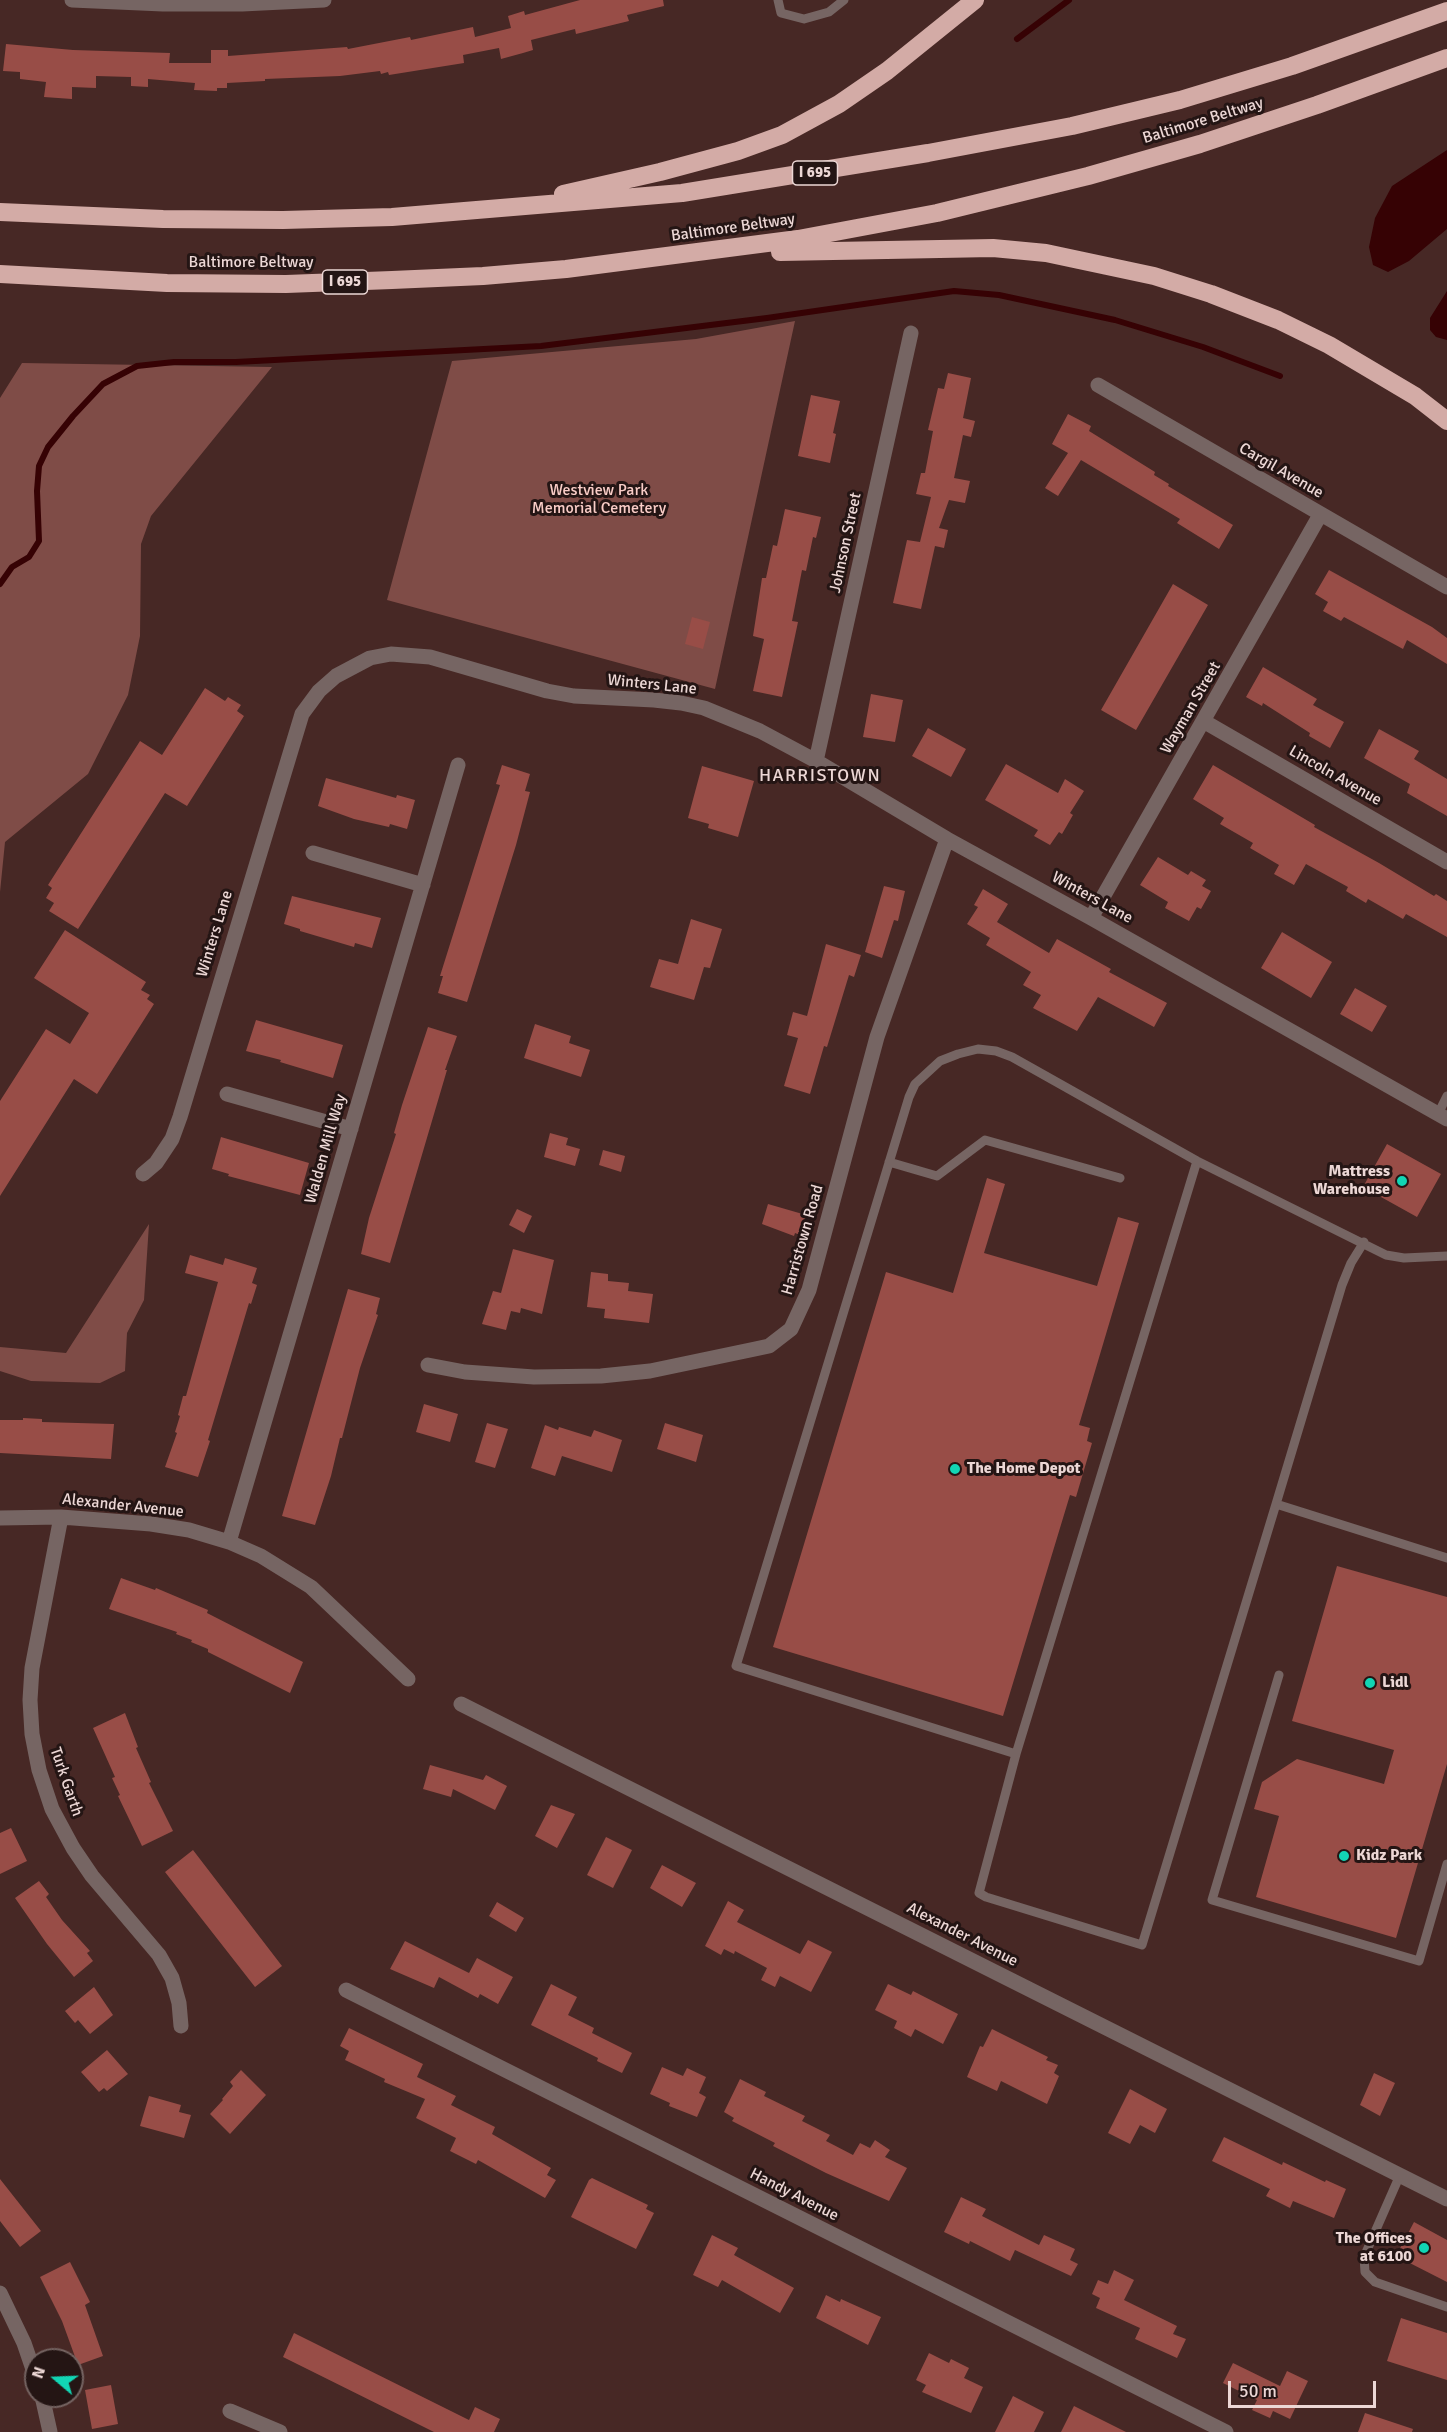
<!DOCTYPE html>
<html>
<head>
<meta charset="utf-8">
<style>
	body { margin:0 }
	#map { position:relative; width:1447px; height:2432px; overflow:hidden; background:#472825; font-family:Signika,sans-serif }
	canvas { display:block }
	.north { position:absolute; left:24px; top:2348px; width:60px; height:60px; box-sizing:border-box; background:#241514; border:2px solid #746361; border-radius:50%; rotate:289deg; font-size:16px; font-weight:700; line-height:24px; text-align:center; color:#ecd7d5 }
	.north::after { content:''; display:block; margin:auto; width:21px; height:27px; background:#12d5b4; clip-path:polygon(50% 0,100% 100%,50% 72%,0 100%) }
	.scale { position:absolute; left:1228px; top:2381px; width:148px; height:27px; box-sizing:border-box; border:3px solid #ecd7d5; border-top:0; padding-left:8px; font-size:18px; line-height:21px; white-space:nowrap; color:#ecd7d5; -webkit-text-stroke:4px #241514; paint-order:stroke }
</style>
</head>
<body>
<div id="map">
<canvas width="1447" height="2432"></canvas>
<div class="north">N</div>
<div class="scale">50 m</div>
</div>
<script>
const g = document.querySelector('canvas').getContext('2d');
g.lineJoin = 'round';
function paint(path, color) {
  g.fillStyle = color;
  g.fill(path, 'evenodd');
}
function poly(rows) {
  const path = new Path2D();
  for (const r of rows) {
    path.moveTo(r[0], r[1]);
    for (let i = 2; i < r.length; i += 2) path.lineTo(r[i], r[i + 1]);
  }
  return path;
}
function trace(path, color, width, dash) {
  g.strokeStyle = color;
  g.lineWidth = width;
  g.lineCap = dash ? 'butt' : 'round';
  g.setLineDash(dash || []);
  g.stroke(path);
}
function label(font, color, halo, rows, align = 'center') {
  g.font = font + ' Signika,sans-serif';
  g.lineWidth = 6;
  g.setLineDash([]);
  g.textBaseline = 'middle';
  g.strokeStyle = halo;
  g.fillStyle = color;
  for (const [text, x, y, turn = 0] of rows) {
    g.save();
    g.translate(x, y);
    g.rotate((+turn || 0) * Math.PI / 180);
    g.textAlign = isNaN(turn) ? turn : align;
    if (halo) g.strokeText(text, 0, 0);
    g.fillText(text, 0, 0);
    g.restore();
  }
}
paint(poly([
	[795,321,715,689,387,600,452,361,696,339],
	[22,363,272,367,151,516,141,544,140,636,128,695,88,774,5,842,0,892,0,398],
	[149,1224,144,1300,127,1333,125,1371,100,1383,31,1381,0,1371,0,1347,66,1353]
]), '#7f4c47');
paint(poly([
	[1447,150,1447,229,1409,261,1388,272,1373,265,1369,247,1375,218,1392,186],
	[1447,291,1447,340,1436,337,1430,330,1430,318]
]), '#360204');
trace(poly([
	[1017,39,1069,0],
	[0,584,12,567,29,557,39,541,37,491,39,466,48,447,73,416,103,384,137,366,174,362,236,362,541,346,767,318,954,291,999,295,1115,320,1203,347,1280,376]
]), '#360204', 6);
paint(poly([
	[580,0,663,0,664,6,627,15,629,21,576,34,575,29,531,40,533,50,523,53,501,59,499,48,463,55,464,63,389,75,388,72,381,74,380,71,340,76,265,79,265,81,227,83,227,88,217,88,217,91,194,90,195,83,148,79,148,87,131,86,131,77,96,76,96,88,72,87,72,99,44,97,46,82,20,79,20,72,3,71,6,44,73,50,170,53,169,63,211,63,211,50,228,50,228,56,347,47,348,49,410,37,411,40,473,27,475,37,511,28,508,16,524,11,525,15],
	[948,373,971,378,963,418,975,421,971,437,963,435,954,478,970,481,965,503,949,500,939,528,948,530,944,548,935,546,921,609,893,603,907,540,920,542,931,497,916,494,921,473,925,473,933,431,928,430,938,388,944,389],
	[811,395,840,401,833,433,836,434,830,463,798,456],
	[1068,414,1091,426,1089,431,1155,472,1154,475,1169,484,1168,486,1233,525,1219,549,1177,523,1180,519,1081,460,1058,496,1045,488,1068,453,1052,444],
	[785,509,821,517,816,538,813,537,806,571,802,570,792,621,798,622,782,697,753,691,764,639,753,636,762,578,766,578,773,545,777,546],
	[1329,570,1432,627,1447,638,1447,664,1407,640,1403,649,1344,617,1341,621,1323,611,1328,602,1315,594],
	[1173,584,1208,605,1136,730,1101,710],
	[692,617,710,622,703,649,685,644],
	[1263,667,1317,699,1313,705,1344,722,1330,748,1309,736,1310,733,1263,703,1262,706,1246,697],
	[205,688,225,701,228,697,241,705,237,711,244,716,187,806,165,793,78,929,49,911,54,903,46,898,52,888,48,885,140,741,162,755],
	[871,694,903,700,895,742,863,737],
	[928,728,966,749,951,777,912,756],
	[1379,729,1419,751,1414,759,1447,779,1447,816,1407,793,1410,784,1364,758],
	[1006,764,1058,793,1065,779,1084,791,1070,813,1073,815,1062,834,1059,832,1050,845,1034,836,1038,830,985,800],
	[502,765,530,774,525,791,530,792,516,845,467,1002,438,993,443,976,440,976,500,785,496,784],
	[1213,765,1315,825,1314,827,1379,863,1434,896,1436,894,1447,901,1447,937,1406,914,1403,919,1368,899,1366,903,1346,891,1348,887,1306,864,1294,885,1274,874,1279,865,1250,848,1253,843,1220,824,1224,818,1193,799],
	[702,766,754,781,738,837,708,828,709,824,688,818],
	[326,778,396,798,397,795,415,800,407,829,390,824,389,827,354,819,318,806],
	[1158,857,1188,875,1191,871,1206,880,1202,886,1211,891,1201,909,1197,907,1189,921,1165,908,1168,902,1140,885],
	[884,886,905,891,898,921,894,920,882,958,865,952],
	[983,889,1008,904,997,922,1049,953,1057,939,1111,969,1109,972,1167,1003,1154,1027,1098,997,1077,1031,1033,1008,1041,995,1023,985,1031,972,986,945,990,938,967,924,978,907,974,905],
	[292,896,381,918,372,948,355,943,354,947,300,931,300,929,284,924],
	[691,919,722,929,710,968,704,967,694,1000,650,987,659,959,678,964],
	[65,930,146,982,141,990,150,995,147,999,154,1004,97,1094,74,1079,0,1196,0,1101,46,1029,70,1044,89,1013,34,978],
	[1282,932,1332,962,1311,998,1261,968],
	[826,944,861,955,854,977,849,975,827,1047,824,1046,810,1094,784,1086,798,1038,787,1035,793,1012,807,1016],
	[1355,988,1387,1006,1372,1032,1340,1014],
	[256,1020,343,1045,333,1078,280,1062,281,1060,246,1051],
	[535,1024,571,1036,569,1043,590,1050,581,1077,524,1058],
	[428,1027,457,1036,445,1070,447,1070,390,1263,361,1254,369,1218,396,1134,394,1133,402,1105],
	[550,1133,568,1138,566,1145,580,1149,575,1166,544,1157],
	[221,1137,309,1163,300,1195,228,1176,229,1174,212,1169],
	[1387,1144,1441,1174,1417,1217,1363,1187],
	[603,1150,625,1156,621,1172,599,1165],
	[987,1178,1005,1184,984,1253,1097,1286,1118,1217,1139,1223,1079,1425,1090,1428,1087,1441,1092,1443,1076,1497,1070,1495,1003,1716,773,1647,886,1272,953,1293],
	[768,1204,806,1215,800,1235,795,1233,794,1236,762,1224],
	[517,1209,532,1216,524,1233,509,1225],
	[513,1249,554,1260,542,1314,521,1308,520,1313,511,1311,506,1330,482,1324,493,1291,501,1293],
	[190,1255,223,1265,225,1258,257,1268,252,1283,257,1285,251,1304,249,1303,208,1440,210,1441,198,1477,165,1467,177,1433,175,1432,180,1416,178,1415,183,1396,186,1396,218,1282,185,1273],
	[591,1272,608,1274,608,1281,629,1283,628,1291,653,1294,649,1323,604,1318,605,1309,587,1307],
	[348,1289,380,1298,376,1314,378,1315,360,1368,342,1438,340,1438,331,1476,315,1525,282,1516],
	[424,1404,458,1414,450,1442,416,1432],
	[23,1418,42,1419,42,1422,114,1424,111,1459,0,1453,0,1420,23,1420],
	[487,1423,508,1429,495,1468,475,1462],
	[665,1423,703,1435,696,1462,657,1449],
	[545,1425,558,1430,559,1427,591,1437,594,1430,622,1440,612,1472,562,1456,555,1476,531,1468],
	[1337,1566,1447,1597,1447,1764,1396,1938,1256,1897,1279,1816,1254,1809,1262,1782,1297,1759,1384,1784,1394,1750,1292,1721],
	[121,1578,155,1590,156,1588,208,1610,207,1613,303,1662,290,1693,208,1652,208,1649,191,1642,192,1640,176,1634,177,1632,109,1609],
	[125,1713,138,1747,136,1748,151,1782,149,1783,173,1831,142,1846,118,1796,120,1795,112,1778,115,1777,93,1728],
	[430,1765,483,1780,486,1775,507,1786,495,1810,453,1789,451,1797,423,1789],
	[551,1805,575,1814,557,1848,535,1836],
	[11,1828,27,1861,0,1874,0,1833],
	[606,1837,632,1850,613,1888,587,1875],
	[193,1850,282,1966,255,1987,165,1872],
	[662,1865,696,1883,682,1907,650,1888],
	[39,1881,49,1894,46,1897,62,1920,90,1951,87,1953,93,1961,74,1977,47,1944,15,1898],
	[728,1901,744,1910,737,1922,800,1954,808,1940,832,1952,811,1992,780,1976,775,1987,761,1980,767,1968,735,1951,734,1954,724,1949,721,1955,705,1946],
	[497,1902,524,1918,516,1932,489,1916],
	[405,1941,469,1973,477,1958,513,1977,498,2004,480,1994,478,1998,439,1977,434,1988,390,1969],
	[551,1984,577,1997,568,2015,594,2028,592,2033,632,2053,622,2073,597,2061,598,2058,531,2025],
	[888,1984,911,1995,913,1991,958,2014,943,2044,915,2029,911,2037,894,2028,897,2021,875,2010],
	[94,1987,113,2015,90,2034,78,2020,75,2023,65,2011],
	[349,2028,423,2064,417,2077,456,2096,451,2105,495,2127,492,2134,551,2168,547,2175,556,2180,545,2198,478,2160,476,2164,450,2151,456,2138,416,2118,425,2099,384,2082,385,2079,345,2060,349,2051,340,2046],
	[992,2029,1048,2057,1046,2060,1058,2065,1054,2073,1059,2076,1047,2104,1001,2081,997,2091,967,2077,980,2046,983,2047],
	[107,2050,128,2074,107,2091,104,2088,99,2092,81,2072],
	[662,2067,683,2076,687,2068,706,2077,699,2093,706,2097,697,2117,669,2106,670,2103,650,2094],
	[241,2070,266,2095,230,2134,210,2114,223,2100,222,2099,233,2086,230,2082],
	[1374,2073,1395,2083,1380,2116,1360,2105],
	[740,2079,766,2092,764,2096,805,2116,802,2121,830,2135,826,2141,853,2155,860,2143,870,2148,875,2140,890,2150,885,2157,907,2168,889,2201,826,2173,773,2146,775,2143,732,2121,734,2118,724,2112],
	[1130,2089,1167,2109,1155,2133,1140,2125,1130,2144,1108,2133],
	[149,2096,181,2105,179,2112,191,2115,184,2138,140,2126],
	[1224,2137,1282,2165,1283,2162,1325,2182,1326,2180,1346,2189,1334,2218,1293,2201,1290,2208,1266,2196,1270,2189,1212,2161],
	[592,2178,648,2205,646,2209,654,2213,636,2249,571,2217,589,2180],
	[0,2179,41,2231,20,2247,0,2221],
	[961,2197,986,2209,982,2216,1039,2245,1044,2235,1075,2249,1070,2260,1078,2264,1071,2276,1015,2250,1010,2261,970,2241,969,2244,944,2232],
	[1414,2222,1447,2240,1447,2282,1396,2256],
	[712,2235,738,2248,734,2255,794,2288,780,2313,722,2280,718,2287,693,2275],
	[70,2262,90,2302,85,2305,103,2356,78,2365,62,2321,40,2277],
	[1114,2270,1134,2280,1124,2300,1177,2326,1173,2334,1186,2339,1177,2358,1135,2339,1140,2328,1096,2308,1100,2298,1092,2294,1098,2280,1108,2284],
	[826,2295,840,2302,841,2299,881,2317,868,2345,816,2318],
	[1401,2318,1447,2333,1447,2380,1387,2361],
	[294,2333,469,2420,475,2407,500,2419,494,2432,434,2432,283,2357],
	[929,2353,949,2363,951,2359,969,2368,964,2378,983,2387,971,2413,922,2392,926,2385,916,2380],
	[1233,2363,1280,2386,1287,2371,1308,2381,1290,2419,1273,2411,1270,2418,1252,2410,1257,2400,1223,2383],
	[111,2385,118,2424,92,2429,85,2390],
	[1013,2396,1044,2412,1034,2432,995,2432],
	[1074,2406,1126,2432,1061,2432],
	[1365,2413,1413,2429,1412,2432,1358,2432]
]), '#984d47');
trace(poly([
	[778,0,781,13,804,19,829,12,844,0],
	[1438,1114,1447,1096],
	[1197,1161,1016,1754,736,1666,909,1097,915,1084,940,1061,958,1054,978,1049,996,1051,1012,1057,1197,1161,1386,1255,1404,1258,1447,1256],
	[889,1162,937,1176,985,1140,1120,1178],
	[1364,1242,1351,1263,1342,1285,1276,1504,1447,1558],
	[1279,1675,1212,1900,1419,1961,1447,1864],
	[1016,1754,979,1893,986,1897,1142,1945,1276,1504],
	[1400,2175,1364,2257,1365,2272,1375,2282,1447,2307]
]), '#766563', 9);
trace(poly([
	[72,0,163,4,242,4,324,0],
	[1098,385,1447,587],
	[1205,722,1447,862],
	[816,761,911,333],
	[313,853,423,885],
	[1091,918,1320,515],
	[227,1094,351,1129],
	[143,1174,156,1163,172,1139,180,1117,302,714,319,691,336,676,370,658,391,654,430,657,547,691,574,696,654,700,681,703,704,708,760,731,816,761,947,839,1091,918,1447,1119],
	[428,1365,465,1372,534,1377,601,1376,650,1371,755,1349,769,1346,791,1329,809,1290,877,1037,947,839],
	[61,1517,32,1668,30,1700,32,1734,39,1770,52,1809,73,1848,92,1876,159,1955,172,1978,179,2003,181,2026],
	[0,1518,61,1517,151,1524,189,1530,229,1542,261,1556,311,1587,408,1679],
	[229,1542,458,765],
	[461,1704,1447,2199],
	[346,1990,1226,2432],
	[0,2293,24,2343,36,2378],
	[42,2396,50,2432],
	[230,2411,280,2432]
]), '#766563', 15);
trace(poly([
	[563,194,660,172,738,151,782,135,839,104,887,71,975,0],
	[0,212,163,219,283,220,392,217,682,193,928,153,1072,126,1180,100,1292,66,1447,11],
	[780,252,993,248,1046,253,1154,276,1211,294,1278,320,1329,345,1415,396,1447,421],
	[0,274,167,283,286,284,392,280,483,276,566,269,798,239,937,213,1088,176,1200,144,1317,105,1447,58]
]), '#d3aba6', 18);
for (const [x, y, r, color] of [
	[1402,1181,6,"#12d5b4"],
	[955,1469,6,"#12d5b4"],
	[1370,1683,6,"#12d5b4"],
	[1344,1856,6,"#12d5b4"],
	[1424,2248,6,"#12d5b4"]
]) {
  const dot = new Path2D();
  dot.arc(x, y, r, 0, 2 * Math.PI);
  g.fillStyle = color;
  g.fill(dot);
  trace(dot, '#241514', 2);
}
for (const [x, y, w] of [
	[815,173,45],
	[345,282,45]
]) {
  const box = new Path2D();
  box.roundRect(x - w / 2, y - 12, w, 24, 4.5);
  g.fillStyle = '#241514';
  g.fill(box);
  trace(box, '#ecd7d5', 1.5);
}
label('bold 15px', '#ecd7d5', null, [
	["I 695",815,173],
	["I 695",345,282]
]);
label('16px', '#ecd7d5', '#241514', [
	["Baltimore Beltway",1203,121,-17],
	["Baltimore Beltway",733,228,-8],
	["Baltimore Beltway",251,263],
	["Cargil Avenue",1281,471,30],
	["Johnson Street",846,543,-78],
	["Winters Lane",652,685,6],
	["Wayman Street",1191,708,-60],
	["Lincoln Avenue",1335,776,30],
	["Winters Lane",1092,898,29],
	["Winters Lane",215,934,-73],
	["Walden Mill Way",326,1149,-74],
	["Harristown Road",803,1240,-74],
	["Alexander Avenue",123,1506,6],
	["Turk Garth",66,1782,71],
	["Alexander Avenue",962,1935,27],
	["Handy Avenue",794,2195,27]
]);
label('16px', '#facdc7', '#241514', [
	["Westview Park",599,491],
	["Memorial Cemetery",599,509]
]);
label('bold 16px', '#ecd7d5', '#241514', [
	["Mattress",1390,1172,"right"],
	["Warehouse",1390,1190,"right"],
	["The Home Depot",967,1469],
	["Lidl",1382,1683],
	["Kidz Park",1356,1856],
	["The Offices",1412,2239,"right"],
	["at 6100",1412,2257,"right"]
], 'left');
g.letterSpacing = '1.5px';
label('18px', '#ecd7d5', '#241514', [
	["HARRISTOWN",820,776]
]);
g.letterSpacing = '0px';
</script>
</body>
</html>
